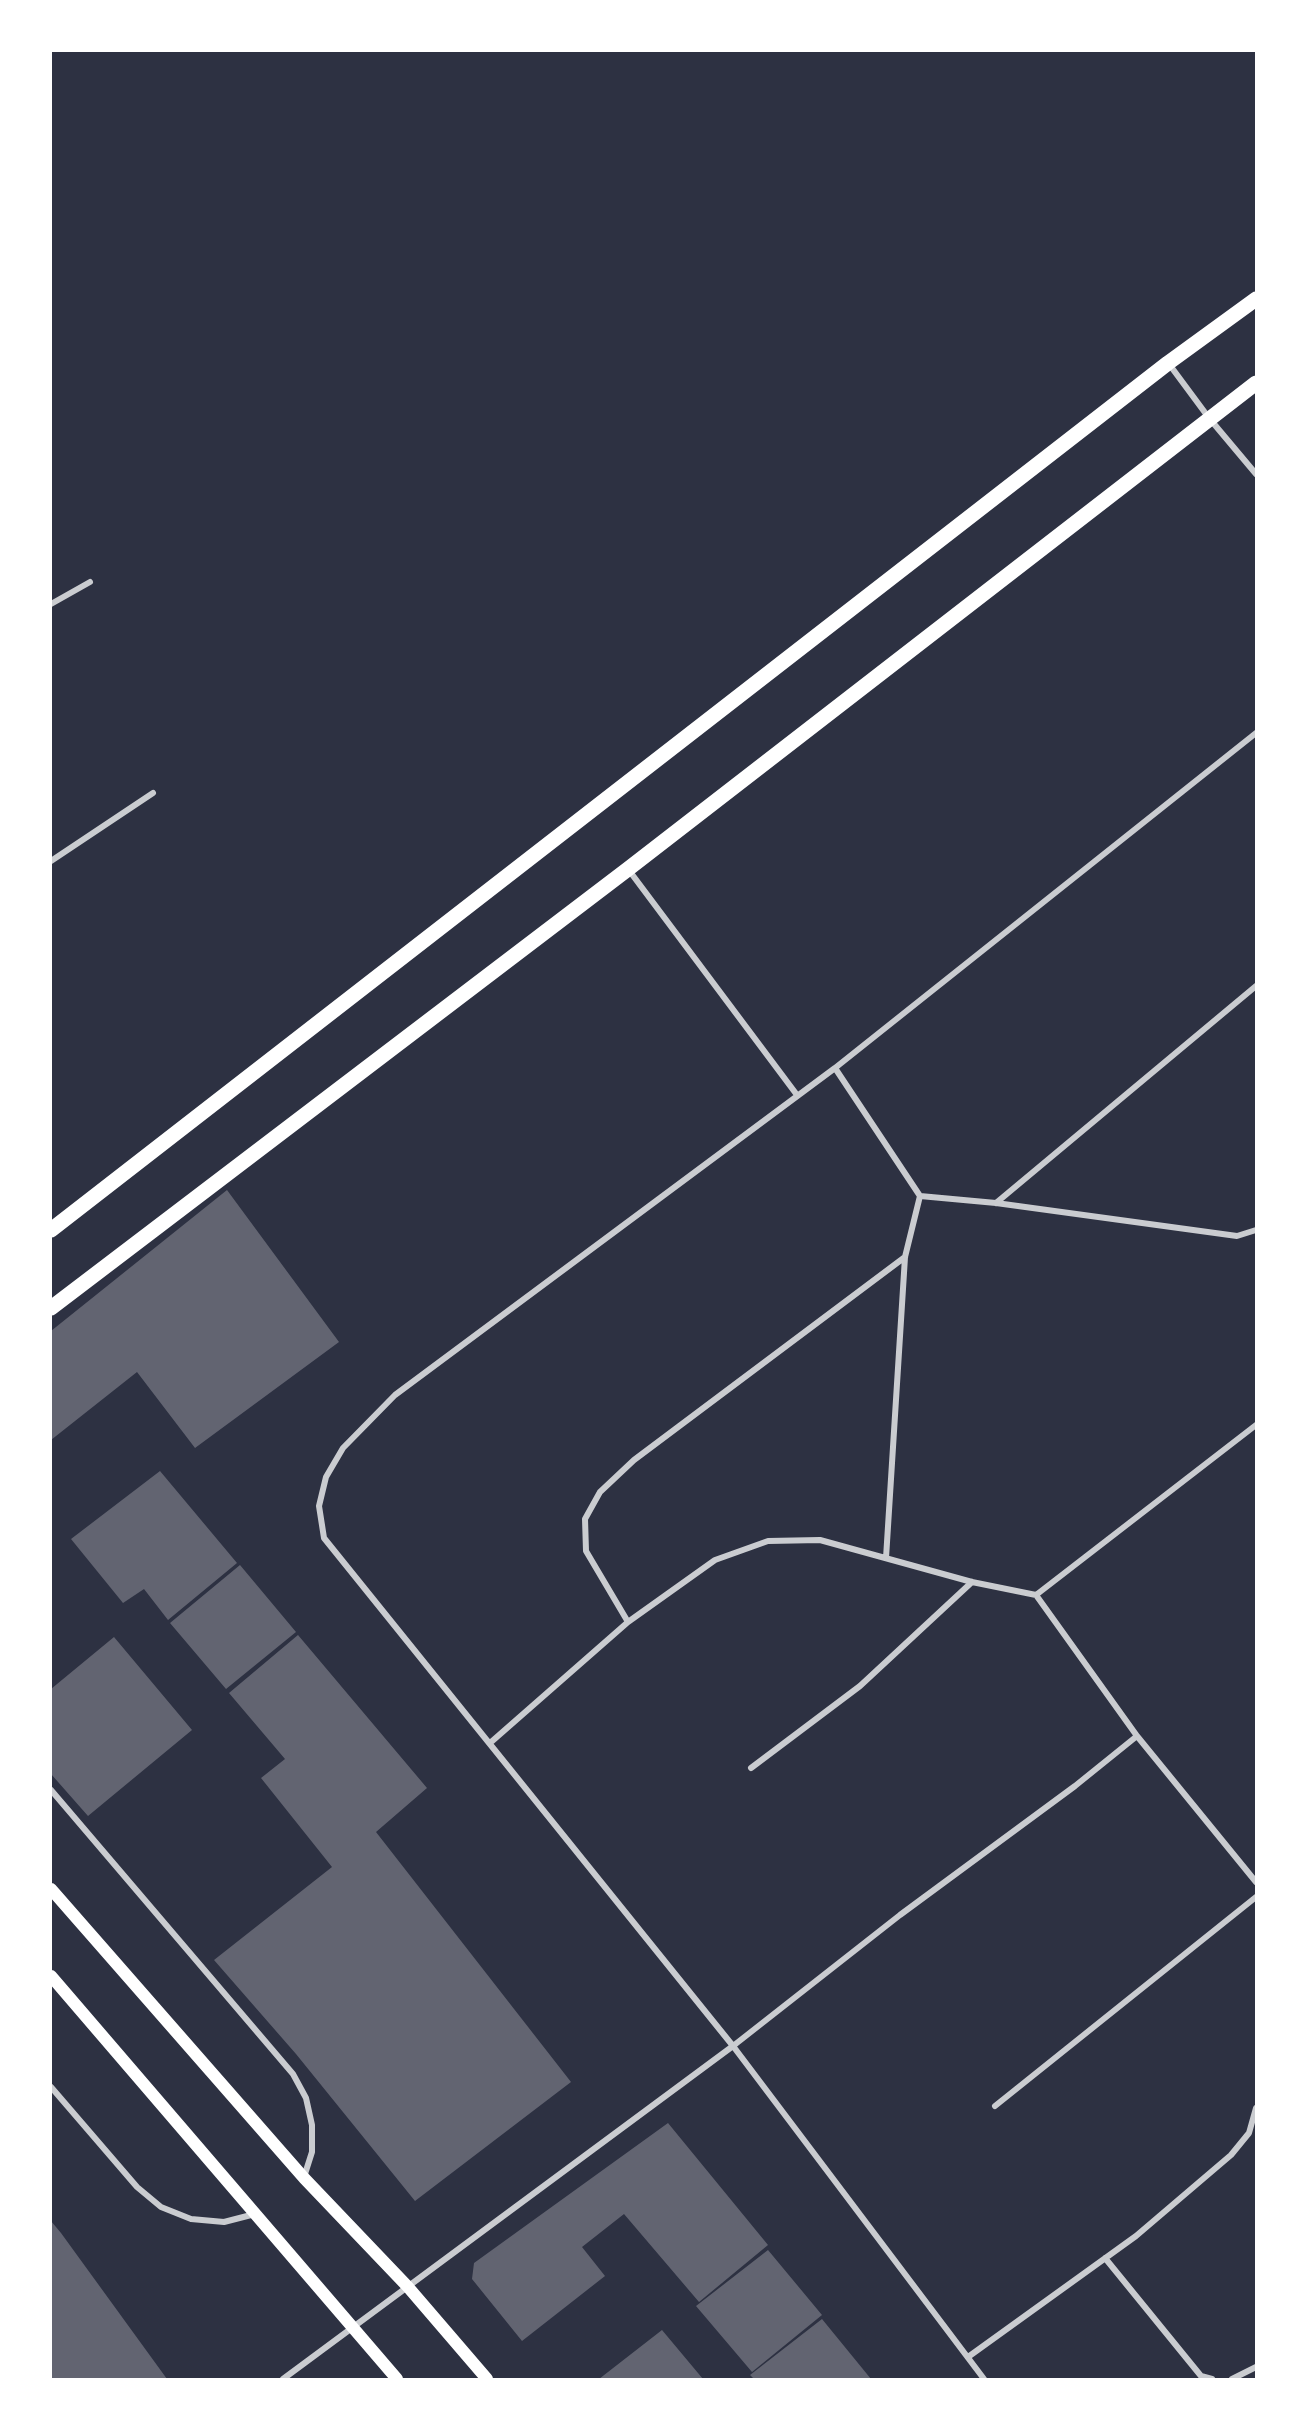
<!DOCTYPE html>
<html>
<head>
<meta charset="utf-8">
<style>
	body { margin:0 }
	#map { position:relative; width:1307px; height:2430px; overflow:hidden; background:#2d3142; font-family:Spectral,serif }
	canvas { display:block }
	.frame { position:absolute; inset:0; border:52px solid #fff; pointer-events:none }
</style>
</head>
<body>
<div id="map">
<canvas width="1307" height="2430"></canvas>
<div class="frame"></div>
</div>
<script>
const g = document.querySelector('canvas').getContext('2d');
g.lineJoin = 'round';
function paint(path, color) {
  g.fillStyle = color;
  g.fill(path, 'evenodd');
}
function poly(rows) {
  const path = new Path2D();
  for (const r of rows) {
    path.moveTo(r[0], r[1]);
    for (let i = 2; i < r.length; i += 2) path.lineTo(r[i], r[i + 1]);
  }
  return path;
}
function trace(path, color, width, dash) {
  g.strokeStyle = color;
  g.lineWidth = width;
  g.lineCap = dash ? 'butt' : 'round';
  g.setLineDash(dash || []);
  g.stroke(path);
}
paint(poly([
	[227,1190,339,1342,195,1448,137,1372,51,1440,51,1331],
	[160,1471,237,1563,168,1620,144,1589,123,1603,71,1539],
	[240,1565,296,1632,226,1689,170,1623],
	[298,1635,427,1788,376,1832,571,2082,415,2201,296,2054,214,1960,332,1867,261,1778,285,1759,229,1693],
	[114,1637,192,1730,88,1816,51,1774,51,1689],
	[668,2123,768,2245,699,2302,624,2214,582,2247,605,2276,522,2341,472,2279,474,2263],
	[51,2221,61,2233,167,2379,51,2379],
	[768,2250,822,2315,752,2372,696,2306],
	[822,2319,871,2379,754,2379,750,2375],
	[662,2330,703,2379,599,2379]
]), '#626471');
trace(poly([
	[1169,364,1209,418,1256,474],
	[51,604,90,582],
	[51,861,153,793],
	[628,869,797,1095],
	[835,1068,920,1196,905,1257,886,1558],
	[920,1196,996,1203,1237,1236,1256,1230],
	[996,1203,1256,986],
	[1256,1425,1036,1595,1137,1736,1256,1882],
	[628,1622,586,1551,585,1519,600,1492,634,1460,905,1257],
	[490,1743,628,1622,715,1560,768,1541,820,1540,972,1582,1036,1595],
	[751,1768,860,1686,972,1582],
	[51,1790,293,2074,306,2098,312,2125,312,2152,304,2177],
	[51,2087,137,2187,161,2207,191,2219,224,2222,255,2214],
	[995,2106,1256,1897],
	[1105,2258,1201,2376,1212,2379],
	[968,2357,1136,2236,1231,2155,1249,2133,1256,2108],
	[283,2379,733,2046,900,1915,1075,1786,1137,1736],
	[984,2379,733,2046,324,1538,319,1506,326,1477,343,1448,395,1395,835,1068,1256,733],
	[1232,2379,1256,2367]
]), '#caccd0', 6);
trace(poly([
	[51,1889,304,2178,408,2287,487,2379],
	[51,1976,397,2379]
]), '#fff', 12);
trace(poly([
	[51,1230,1168,363,1256,299],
	[51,1308,628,869,1256,383]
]), '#fff', 15);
</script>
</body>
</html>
